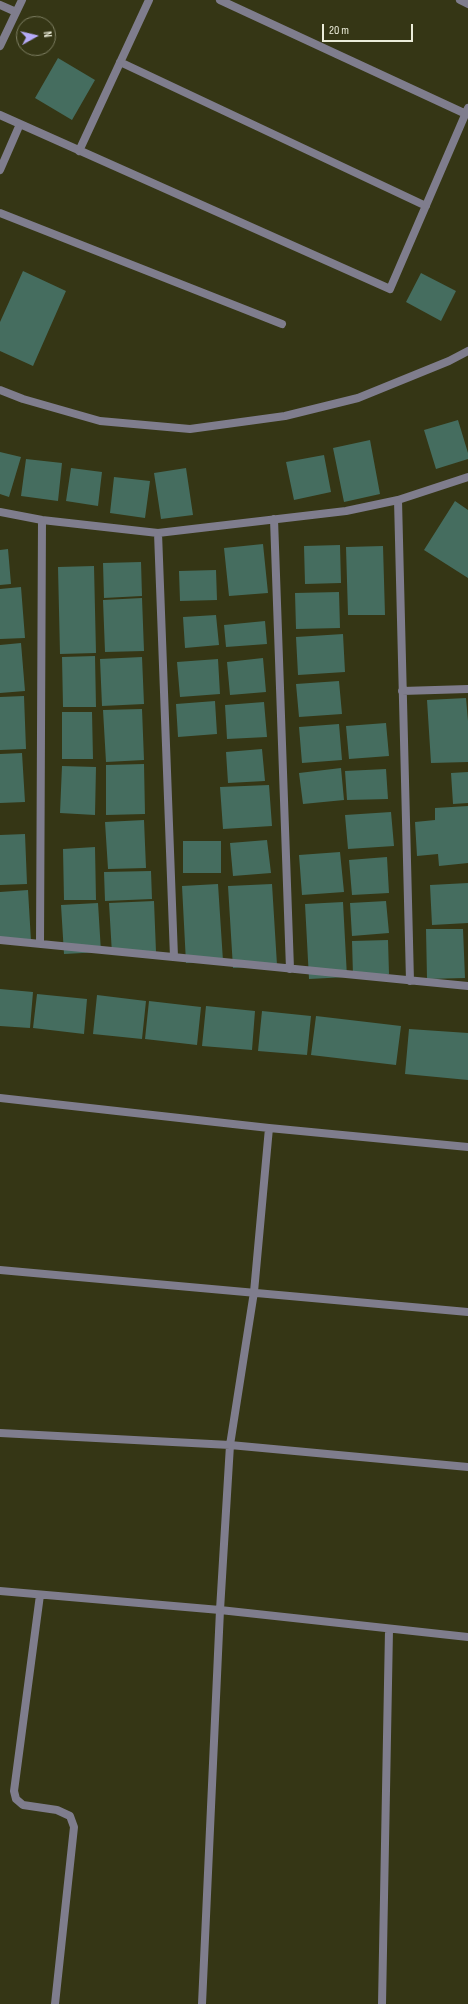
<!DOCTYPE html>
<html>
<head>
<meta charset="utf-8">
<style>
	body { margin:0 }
	#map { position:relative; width:468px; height:2004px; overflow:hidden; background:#353615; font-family:"Sofia Sans Condensed",sans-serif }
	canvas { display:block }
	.north { position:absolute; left:16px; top:16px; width:40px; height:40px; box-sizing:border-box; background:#353615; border:1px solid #7e7f63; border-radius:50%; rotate:82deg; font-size:11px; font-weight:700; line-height:16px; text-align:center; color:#ebecd9 }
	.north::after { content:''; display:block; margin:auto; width:14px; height:18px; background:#b6abf8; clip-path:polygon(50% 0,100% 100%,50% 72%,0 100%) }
	.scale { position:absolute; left:322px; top:24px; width:91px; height:18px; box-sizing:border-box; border:2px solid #ebecd9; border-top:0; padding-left:5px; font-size:12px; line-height:14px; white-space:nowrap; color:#ebecd9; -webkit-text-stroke:3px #353615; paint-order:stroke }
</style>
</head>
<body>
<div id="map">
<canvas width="468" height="2004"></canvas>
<div class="north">N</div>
<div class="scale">20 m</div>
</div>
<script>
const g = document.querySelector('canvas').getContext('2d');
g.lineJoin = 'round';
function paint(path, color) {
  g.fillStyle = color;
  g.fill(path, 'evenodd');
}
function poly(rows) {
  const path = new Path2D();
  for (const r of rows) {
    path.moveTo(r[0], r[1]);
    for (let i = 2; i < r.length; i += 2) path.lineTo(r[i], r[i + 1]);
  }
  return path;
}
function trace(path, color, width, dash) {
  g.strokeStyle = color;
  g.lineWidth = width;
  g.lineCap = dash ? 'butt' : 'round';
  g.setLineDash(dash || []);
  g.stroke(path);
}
paint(poly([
	[58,58,95,80,72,120,35,98],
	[23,271,66,291,33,366,0,351,0,322],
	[421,273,456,291,441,321,406,302],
	[458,420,468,453,468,459,436,469,424,430],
	[370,440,380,494,344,502,333,448],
	[0,452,21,457,9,497,0,494],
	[324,455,331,492,294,500,286,462],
	[26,459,62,463,58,501,21,496],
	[71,468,102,472,98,506,66,501],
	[186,468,193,515,161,519,154,473],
	[114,477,150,481,145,518,110,513],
	[455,501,468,510,468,578,424,550],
	[263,544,268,593,229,596,224,548],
	[340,545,341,583,305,584,304,546],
	[383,546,385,615,348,615,346,547],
	[8,549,11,584,0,585,0,550],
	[141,562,142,596,104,598,103,563],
	[94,566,96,653,60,654,58,567],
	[216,570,217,600,180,601,179,571],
	[21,587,25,638,0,639,0,589],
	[339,592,340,628,296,629,295,593],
	[142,598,144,651,105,652,103,600],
	[216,615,219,645,185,648,183,617],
	[265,621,267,644,226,647,224,625],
	[343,634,345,672,298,675,296,637],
	[21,643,25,691,0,693,0,645],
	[95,656,96,707,63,707,62,657],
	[142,657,144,704,102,706,100,659],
	[263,658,266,692,230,695,227,662],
	[218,659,220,694,180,697,177,662],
	[339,681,342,714,299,717,296,684],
	[24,696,26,749,0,750,0,697],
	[466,698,468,721,468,762,431,763,427,700],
	[215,701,217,734,178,737,176,704],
	[264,702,267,737,227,739,225,705],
	[142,709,144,760,106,762,103,710],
	[62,712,92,712,93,759,62,759],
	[386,723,389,756,349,759,346,726],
	[339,724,342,760,302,763,299,727],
	[262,749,265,781,228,783,226,752],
	[22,753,25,802,0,803,0,754],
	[144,764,145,814,106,815,106,765],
	[62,766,96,767,95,815,60,813],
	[341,768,344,800,303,804,299,773],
	[386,769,388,799,347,800,345,771],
	[468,772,468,803,453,804,451,773],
	[269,785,272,826,223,829,220,787],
	[468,806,468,863,439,866,438,854,417,856,415,822,435,820,435,808],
	[391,812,394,846,348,849,345,815],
	[144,820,146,868,108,869,105,822],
	[25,834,27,884,0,885,0,835],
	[267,840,271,873,233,876,230,843],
	[183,841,221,841,221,873,183,873],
	[95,847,96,900,64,900,63,849],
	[340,852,344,892,302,895,299,855],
	[387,857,389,893,352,895,349,860],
	[151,871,152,899,105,901,104,872],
	[468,883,468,923,432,925,430,885],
	[218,884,223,961,186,963,182,886],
	[272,884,277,965,233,968,228,886],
	[28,890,31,941,0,943,0,892],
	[154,901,156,952,112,954,109,903],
	[386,901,389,933,352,936,350,903],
	[343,902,347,977,309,979,305,904],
	[98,903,101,952,64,954,61,905],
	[426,929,463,929,465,978,427,979],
	[388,940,389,974,353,976,352,941],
	[0,989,33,992,30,1028,0,1026],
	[37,994,87,999,84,1034,33,1028],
	[97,995,146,1001,142,1039,93,1034],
	[149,1001,201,1007,197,1045,145,1039],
	[206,1006,255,1011,252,1050,202,1046],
	[262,1011,311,1016,307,1055,258,1051],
	[316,1016,401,1026,396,1065,311,1055],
	[409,1029,468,1033,468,1080,405,1074]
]), '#456d5f');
trace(poly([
	[220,0,466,114],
	[460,0,468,4],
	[0,5,16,12],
	[0,46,22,0],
	[120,62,426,206],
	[0,115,390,289,468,108],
	[79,151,149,0],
	[0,170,20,124],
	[0,213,282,324],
	[0,390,23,399,100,421,190,429,285,416,358,398,449,361,468,351],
	[398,500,410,981],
	[0,512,42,520,158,533,346,511,398,500,468,477],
	[274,519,290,969],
	[158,533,174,957],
	[402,691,468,689],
	[0,940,468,986],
	[40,944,42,520],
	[0,1098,269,1128,468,1147],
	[0,1270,468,1312],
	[0,1433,230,1445,468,1467],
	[0,1591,220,1610,468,1637],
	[40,1595,14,1791,16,1799,23,1805,57,1810,70,1816,74,1827,55,2004],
	[202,2004,220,1610,230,1445,254,1292,269,1128],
	[382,2004,389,1630]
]), '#7f7d8d', 8);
</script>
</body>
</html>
